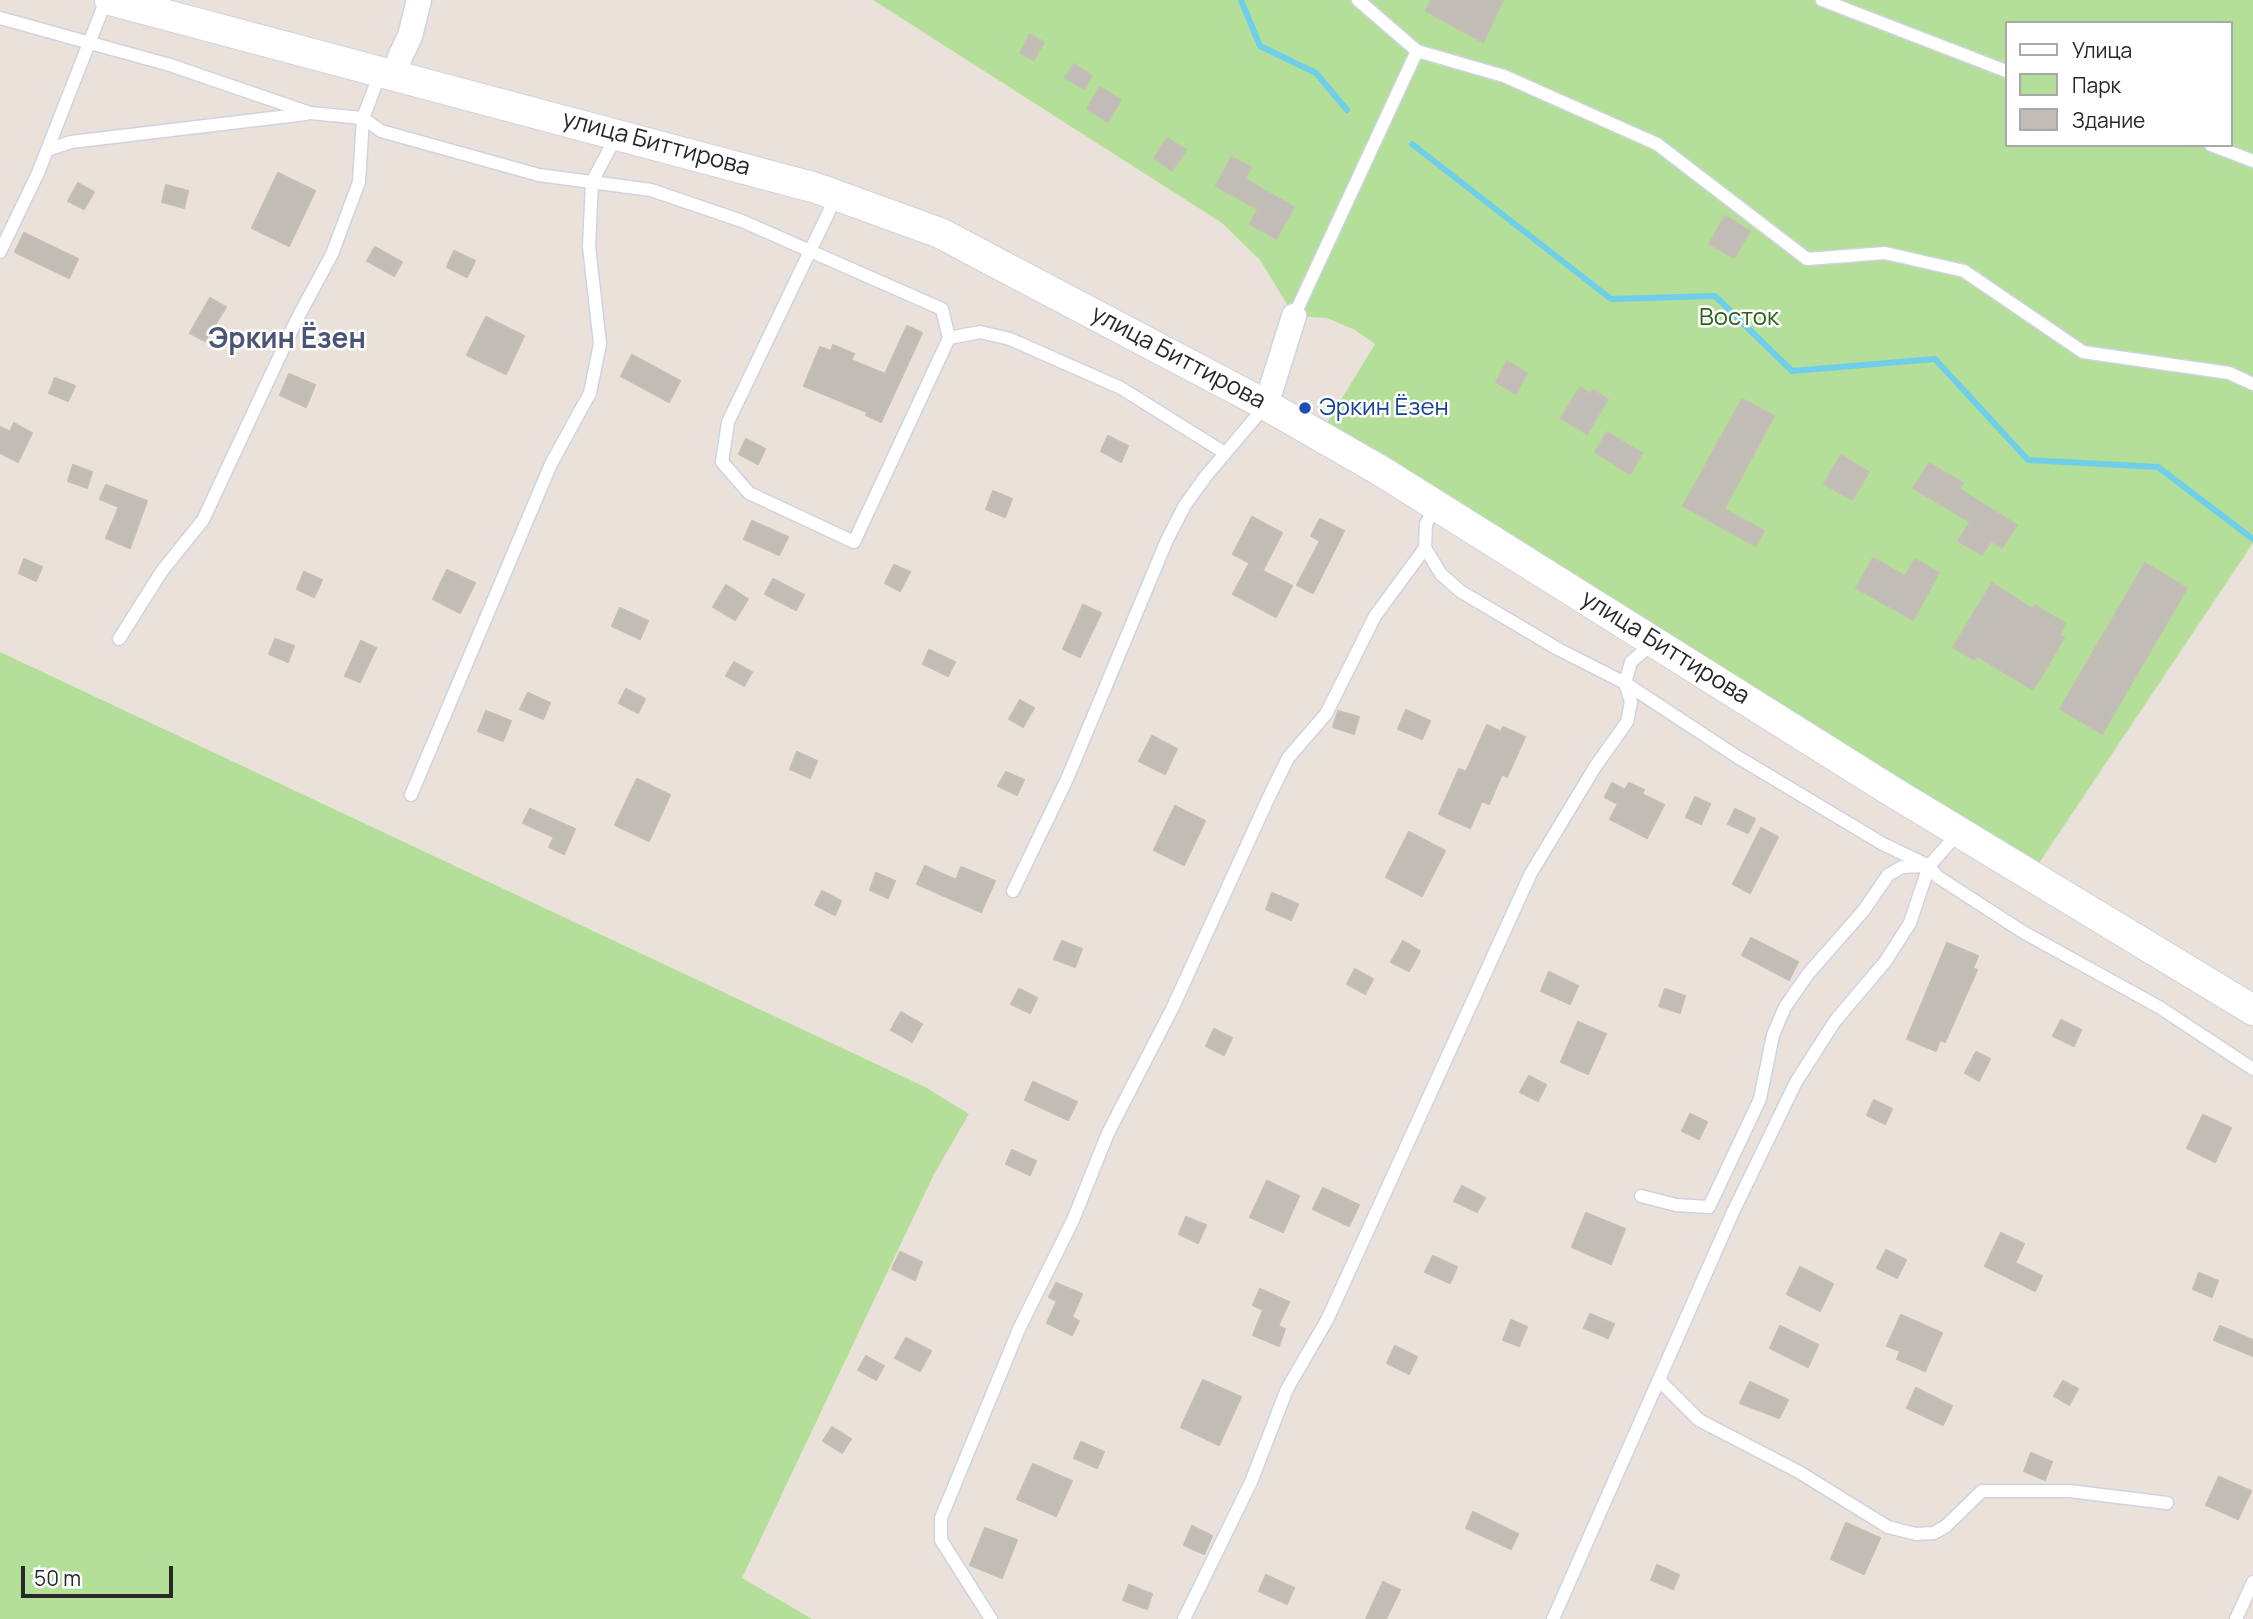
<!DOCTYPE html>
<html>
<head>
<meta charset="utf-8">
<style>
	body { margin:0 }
	#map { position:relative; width:2253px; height:1619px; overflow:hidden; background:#eae2da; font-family:Manrope,sans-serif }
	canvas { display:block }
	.legend { position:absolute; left:2005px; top:21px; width:228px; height:126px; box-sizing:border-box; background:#fff; border:2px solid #a9a9a9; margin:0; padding:9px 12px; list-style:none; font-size:21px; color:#282828 }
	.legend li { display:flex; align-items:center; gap:14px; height:35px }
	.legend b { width:35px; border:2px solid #a9a9a9 }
	.scale { position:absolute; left:21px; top:1566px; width:152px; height:32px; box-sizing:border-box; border:4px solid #282828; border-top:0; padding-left:9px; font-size:21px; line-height:24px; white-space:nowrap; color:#282828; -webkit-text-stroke:5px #fff; paint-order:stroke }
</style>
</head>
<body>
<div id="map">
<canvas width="2253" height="1619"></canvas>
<ul class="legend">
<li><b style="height:9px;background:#fff"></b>Улица</li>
<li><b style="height:19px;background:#b3df98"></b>Парк</li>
<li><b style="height:19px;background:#c2bcb7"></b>Здание</li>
</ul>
<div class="scale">50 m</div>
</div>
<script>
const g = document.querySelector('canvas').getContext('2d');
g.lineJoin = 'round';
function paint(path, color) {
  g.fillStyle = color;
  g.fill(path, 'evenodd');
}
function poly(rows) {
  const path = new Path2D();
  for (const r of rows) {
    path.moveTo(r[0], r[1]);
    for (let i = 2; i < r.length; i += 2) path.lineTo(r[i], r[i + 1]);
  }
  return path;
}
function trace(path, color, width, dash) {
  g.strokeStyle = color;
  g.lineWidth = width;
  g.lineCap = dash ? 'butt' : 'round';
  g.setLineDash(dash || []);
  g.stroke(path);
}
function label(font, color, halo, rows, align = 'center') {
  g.font = font + ' Manrope,sans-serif';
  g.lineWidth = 5;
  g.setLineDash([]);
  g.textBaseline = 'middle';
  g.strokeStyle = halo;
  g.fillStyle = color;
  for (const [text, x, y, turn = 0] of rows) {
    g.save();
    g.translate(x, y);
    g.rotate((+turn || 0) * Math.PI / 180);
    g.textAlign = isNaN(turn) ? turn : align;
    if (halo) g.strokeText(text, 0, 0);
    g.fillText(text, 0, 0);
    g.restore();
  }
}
paint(poly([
	[873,0,2253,0,2253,543,2031,875,1319,436,1375,344,1355,330,1327,318,1294,316,1260,260,1222,223],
	[2006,23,2230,23,2230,145,2006,145],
	[0,652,925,1087,969,1114,934,1174,742,1578,812,1619,0,1619]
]), '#b3df98');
trace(poly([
	[1241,0,1260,46,1316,73,1347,110],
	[1412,144,1611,299,1715,296,1792,371,1935,359,2028,460,2158,467,2253,539]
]), '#6fcee9', 6);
const building = poly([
	[1431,0,1503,0,1483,42,1426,11,1431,0],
	[1030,34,1044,42,1034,60,1020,53,1030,34],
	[1074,64,1092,76,1084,89,1065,78,1074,64],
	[1100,87,1121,100,1108,122,1087,109,1100,87],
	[1167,138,1186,150,1172,171,1154,158,1167,138],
	[1231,157,1251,167,1245,179,1294,207,1276,239,1250,224,1258,209,1216,186,1231,157],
	[278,173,315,191,289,246,252,228,278,173],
	[78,183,94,192,84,209,68,201,78,183],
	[166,185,188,191,184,208,162,202,166,185],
	[1725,216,1750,231,1734,258,1709,244,1725,216],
	[24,233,78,259,69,278,15,252,24,233],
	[375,247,402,262,394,276,367,261,375,247],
	[454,251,475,261,467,277,447,267,454,251],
	[210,298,226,307,205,341,190,333,210,298],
	[486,317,524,336,506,374,467,355,486,317],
	[907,326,922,333,881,422,866,415,867,412,804,386,820,347,831,351,833,345,854,354,851,360,885,374,907,326],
	[632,355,680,381,669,402,621,376,632,355],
	[1507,361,1527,373,1516,394,1496,382,1507,361],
	[289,374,315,385,306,407,280,395,289,374],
	[55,378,75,386,68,401,49,393,55,378],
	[1580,387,1591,394,1593,390,1608,399,1587,434,1561,418,1580,387],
	[1742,399,1774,416,1724,509,1764,531,1756,546,1683,506,1742,399],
	[14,423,32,433,18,462,0,453,0,427,10,432,14,423],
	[1607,432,1642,453,1630,474,1595,452,1607,432],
	[1108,436,1128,446,1121,462,1101,451,1108,436],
	[746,439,765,449,758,464,739,454,746,439],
	[1841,455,1869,472,1852,500,1824,484,1841,455],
	[1929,463,1963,483,1959,489,2017,525,2002,548,1991,541,1982,555,1958,541,1970,522,1913,488,1929,463],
	[73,465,92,472,87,488,68,481,73,465],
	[106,485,147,501,130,548,106,538,119,507,100,499,106,485],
	[993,491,1012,499,1005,517,986,509,993,491],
	[1252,517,1282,533,1263,570,1233,554,1252,517],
	[1320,519,1344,531,1313,593,1297,585,1320,541,1311,536,1320,519],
	[752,521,788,537,779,555,744,539,752,521],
	[1873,558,1905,576,1915,559,1939,573,1913,620,1856,588,1873,558],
	[24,559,42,567,36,581,19,573,24,559],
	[2145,563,2187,588,2102,734,2060,709,2145,563],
	[1249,564,1292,586,1276,617,1233,594,1249,564],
	[894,565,910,572,900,591,885,583,894,565],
	[447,570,475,583,460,613,433,599,447,570],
	[304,572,322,580,314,597,297,589,304,572],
	[773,579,804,595,796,610,765,594,773,579],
	[1992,583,2032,609,2035,605,2066,624,2059,635,2064,638,2033,690,1977,656,1974,660,1953,647,1992,583],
	[726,585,748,599,735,620,713,607,726,585],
	[1083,605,1101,613,1080,657,1063,649,1083,605],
	[620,608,648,621,640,639,612,626,620,608],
	[275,639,294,646,288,662,269,654,275,639],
	[361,641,376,648,360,682,345,676,361,641],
	[929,650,955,662,948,676,923,664,929,650],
	[734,662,752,672,744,686,726,676,734,662],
	[626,689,645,699,638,713,619,703,626,689],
	[528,693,550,703,543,719,520,709,528,693],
	[1020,700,1034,708,1023,727,1009,719,1020,700],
	[1406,710,1430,721,1422,739,1398,729,1406,710],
	[486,711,511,721,503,741,478,731,486,711],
	[1338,711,1359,717,1354,734,1333,727,1338,711],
	[1487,725,1501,732,1503,727,1525,737,1507,777,1502,774,1489,804,1482,801,1470,828,1439,814,1459,769,1466,772,1487,725],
	[1152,736,1177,749,1165,774,1139,761,1152,736],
	[797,752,817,761,810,778,790,769,797,752],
	[1006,772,1024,780,1017,795,998,786,1006,772],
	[637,779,670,795,649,841,615,825,637,779],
	[1612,783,1625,790,1629,783,1644,790,1642,794,1664,805,1647,838,1610,819,1618,804,1605,797,1612,783],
	[1695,797,1710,804,1701,824,1686,817,1695,797],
	[1175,806,1205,821,1184,865,1154,850,1175,806],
	[530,809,575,829,564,854,549,847,554,837,523,823,530,809],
	[1735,809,1755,819,1748,833,1728,824,1735,809],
	[1761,828,1778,837,1750,893,1733,884,1761,828],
	[1409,832,1445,851,1422,896,1386,877,1409,832],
	[925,866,956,880,961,867,995,881,981,912,917,884,925,866],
	[876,873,895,881,888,898,870,890,876,873],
	[822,891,841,901,835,915,815,905,822,891],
	[1272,893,1298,904,1291,920,1266,909,1272,893],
	[1751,938,1798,962,1789,980,1742,955,1751,938],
	[1062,941,1082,949,1075,967,1054,959,1062,941],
	[1403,941,1420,951,1409,971,1391,962,1403,941],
	[1947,943,1978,956,1973,968,1977,970,1945,1042,1940,1040,1936,1051,1907,1039,1947,943],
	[1355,969,1373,979,1365,994,1347,984,1355,969],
	[1549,972,1578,986,1570,1004,1541,991,1549,972],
	[1019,989,1037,998,1030,1013,1011,1004,1019,989],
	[1665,989,1685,996,1680,1013,1659,1006,1665,989],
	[901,1012,922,1024,912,1042,891,1030,901,1012],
	[2061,1020,2081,1030,2074,1046,2053,1036,2061,1020],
	[1578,1022,1606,1034,1588,1074,1561,1062,1578,1022],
	[1214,1029,1232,1038,1224,1055,1206,1046,1214,1029],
	[1976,1052,1990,1059,1979,1081,1965,1073,1976,1052],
	[1529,1076,1546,1085,1538,1101,1520,1092,1529,1076],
	[1033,1082,1077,1102,1068,1120,1025,1100,1033,1082],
	[1874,1100,1892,1109,1885,1124,1867,1115,1874,1100],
	[1690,1114,1707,1122,1699,1139,1682,1131,1690,1114],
	[2203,1115,2231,1128,2215,1162,2187,1148,2203,1115],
	[1012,1150,1036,1161,1030,1175,1006,1164,1012,1150],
	[1267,1181,1299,1196,1283,1232,1250,1217,1267,1181],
	[1462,1186,1485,1198,1477,1212,1454,1201,1462,1186],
	[1323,1188,1359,1205,1349,1226,1313,1209,1323,1188],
	[1586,1213,1625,1229,1611,1264,1572,1247,1586,1213],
	[1186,1217,1206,1225,1198,1243,1179,1234,1186,1217],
	[2001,1233,2024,1244,2015,1263,2042,1276,2035,1291,1985,1266,2001,1233],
	[1886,1250,1906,1260,1897,1278,1877,1268,1886,1250],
	[900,1252,922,1262,915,1280,892,1269,900,1252],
	[1433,1256,1457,1267,1450,1283,1425,1272,1433,1256],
	[1800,1267,1833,1284,1820,1311,1787,1294,1800,1267],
	[2199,1273,2218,1281,2212,1297,2193,1289,2199,1273],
	[1056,1283,1082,1294,1072,1317,1079,1321,1072,1335,1047,1323,1057,1301,1049,1297,1056,1283],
	[1260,1289,1289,1302,1278,1326,1285,1329,1279,1346,1253,1335,1263,1310,1253,1305,1260,1289],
	[1590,1314,1614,1324,1608,1338,1584,1328,1590,1314],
	[1901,1315,1942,1333,1925,1371,1897,1359,1900,1351,1887,1346,1901,1315],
	[1511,1320,1527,1327,1519,1346,1503,1340,1511,1320],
	[1780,1326,1818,1345,1808,1367,1770,1348,1780,1326],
	[2220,1326,2253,1340,2253,1356,2214,1340,2220,1326],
	[906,1338,931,1351,920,1371,895,1358,906,1338],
	[1395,1346,1417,1357,1409,1374,1387,1363,1395,1346],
	[866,1356,884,1366,876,1380,858,1370,866,1356],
	[1203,1380,1241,1397,1219,1445,1181,1427,1203,1380],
	[2063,1381,2078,1389,2069,1405,2054,1396,2063,1381],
	[1750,1382,1788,1400,1779,1418,1740,1403,1750,1382],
	[1916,1388,1952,1406,1943,1425,1907,1408,1916,1388],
	[832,1427,851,1439,842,1453,823,1441,832,1427],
	[1081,1442,1104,1452,1097,1468,1074,1458,1081,1442],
	[2031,1453,2052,1462,2045,1480,2024,1471,2031,1453],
	[1033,1464,1072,1481,1056,1516,1017,1499,1033,1464],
	[2219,1477,2251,1491,2238,1519,2206,1505,2219,1477],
	[1473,1512,1518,1534,1511,1549,1466,1528,1473,1512],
	[1846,1523,1880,1538,1864,1574,1831,1559,1846,1523],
	[1192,1526,1212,1536,1204,1554,1184,1545,1192,1526],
	[985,1528,1017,1540,1002,1578,970,1565,985,1528],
	[1657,1565,1679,1575,1673,1589,1651,1580,1657,1565],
	[1266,1575,1294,1588,1287,1604,1259,1591,1266,1575],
	[1383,1582,1400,1590,1386,1619,1366,1619,1383,1582],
	[1129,1585,1152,1594,1147,1609,1123,1600,1129,1585]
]);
paint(building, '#c2bcb7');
trace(building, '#c5beb4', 2);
const service = poly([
	[1358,0,1417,51],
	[1822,0,2006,71],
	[0,18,170,65,310,113,363,118,381,131,539,175,651,190,742,221,942,309,949,338],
	[2211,145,2253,161],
	[47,150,71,142,306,114],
	[837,195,728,422,722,462,749,493,854,542,949,338,980,332,1010,339,1121,388,1225,453],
	[0,252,38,173,106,0],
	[1294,316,1417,51,1504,76,1657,144,1807,259,1885,253,1964,271,2083,352,2229,373,2253,384],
	[1425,548,1441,574,1460,591,1558,649,1625,683,1736,756,1883,844,1929,866,1938,877,2023,932,2159,1007,2253,1069],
	[119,639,162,571,203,520,297,319,332,254,359,182,363,118,381,71],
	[411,795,551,464,590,393,600,344,589,246,592,182,617,135],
	[1013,891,1067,779,1167,540,1185,505,1206,476,1266,405],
	[1641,1196,1676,1205,1709,1207,1760,1099,1773,1035,1785,1007,1808,974,1864,910,1888,875,1902,867,1925,866],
	[1659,1380,1699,1420,1799,1472,1888,1527,1916,1534,1934,1533,1946,1526,1982,1491,2069,1491,2167,1503],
	[991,1619,941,1540,941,1518,1019,1329,1073,1220,1108,1133,1172,1009,1268,799,1288,758,1326,714,1375,616,1425,548,1426,524,1436,505],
	[1184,1619,1251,1482,1287,1389,1327,1320,1531,873,1595,767,1627,722,1631,702,1625,683,1631,662,1654,642],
	[1553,1619,1733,1212,1796,1082,1835,1021,1885,962,1910,923,1929,866,1959,832],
	[2236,1619,2253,1582]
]);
const minor = poly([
	[395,76,400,57,410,36,419,0],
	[1266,405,1294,316]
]);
const tertiary = poly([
	[110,0,816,188,940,233,1266,405,1381,471,1893,792,2253,1010]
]);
trace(service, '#cfd3e1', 15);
trace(minor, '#cfd3e1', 27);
trace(tertiary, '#cfd3e1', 32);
trace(service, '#fff', 12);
trace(minor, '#fff', 24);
trace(tertiary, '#fff', 30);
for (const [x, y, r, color] of [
	[1305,408,7,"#1a4fb4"]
]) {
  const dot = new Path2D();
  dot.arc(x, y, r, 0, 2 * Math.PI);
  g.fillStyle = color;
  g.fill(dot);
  trace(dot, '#fff', 2.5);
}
label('24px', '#282828', '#fff', [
	["улица Биттирова",656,144,15],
	["улица Биттирова",1178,358,28],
	["улица Биттирова",1665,648,32]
]);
label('24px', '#2d611c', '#fff', [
	["Восток",1739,318]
]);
label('24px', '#164399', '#fff', [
	["Эркин Ёзен",1319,408]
], 'left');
label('bold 28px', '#4a5476', '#fff', [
	["Эркин Ёзен",287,340]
]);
</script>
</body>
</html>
